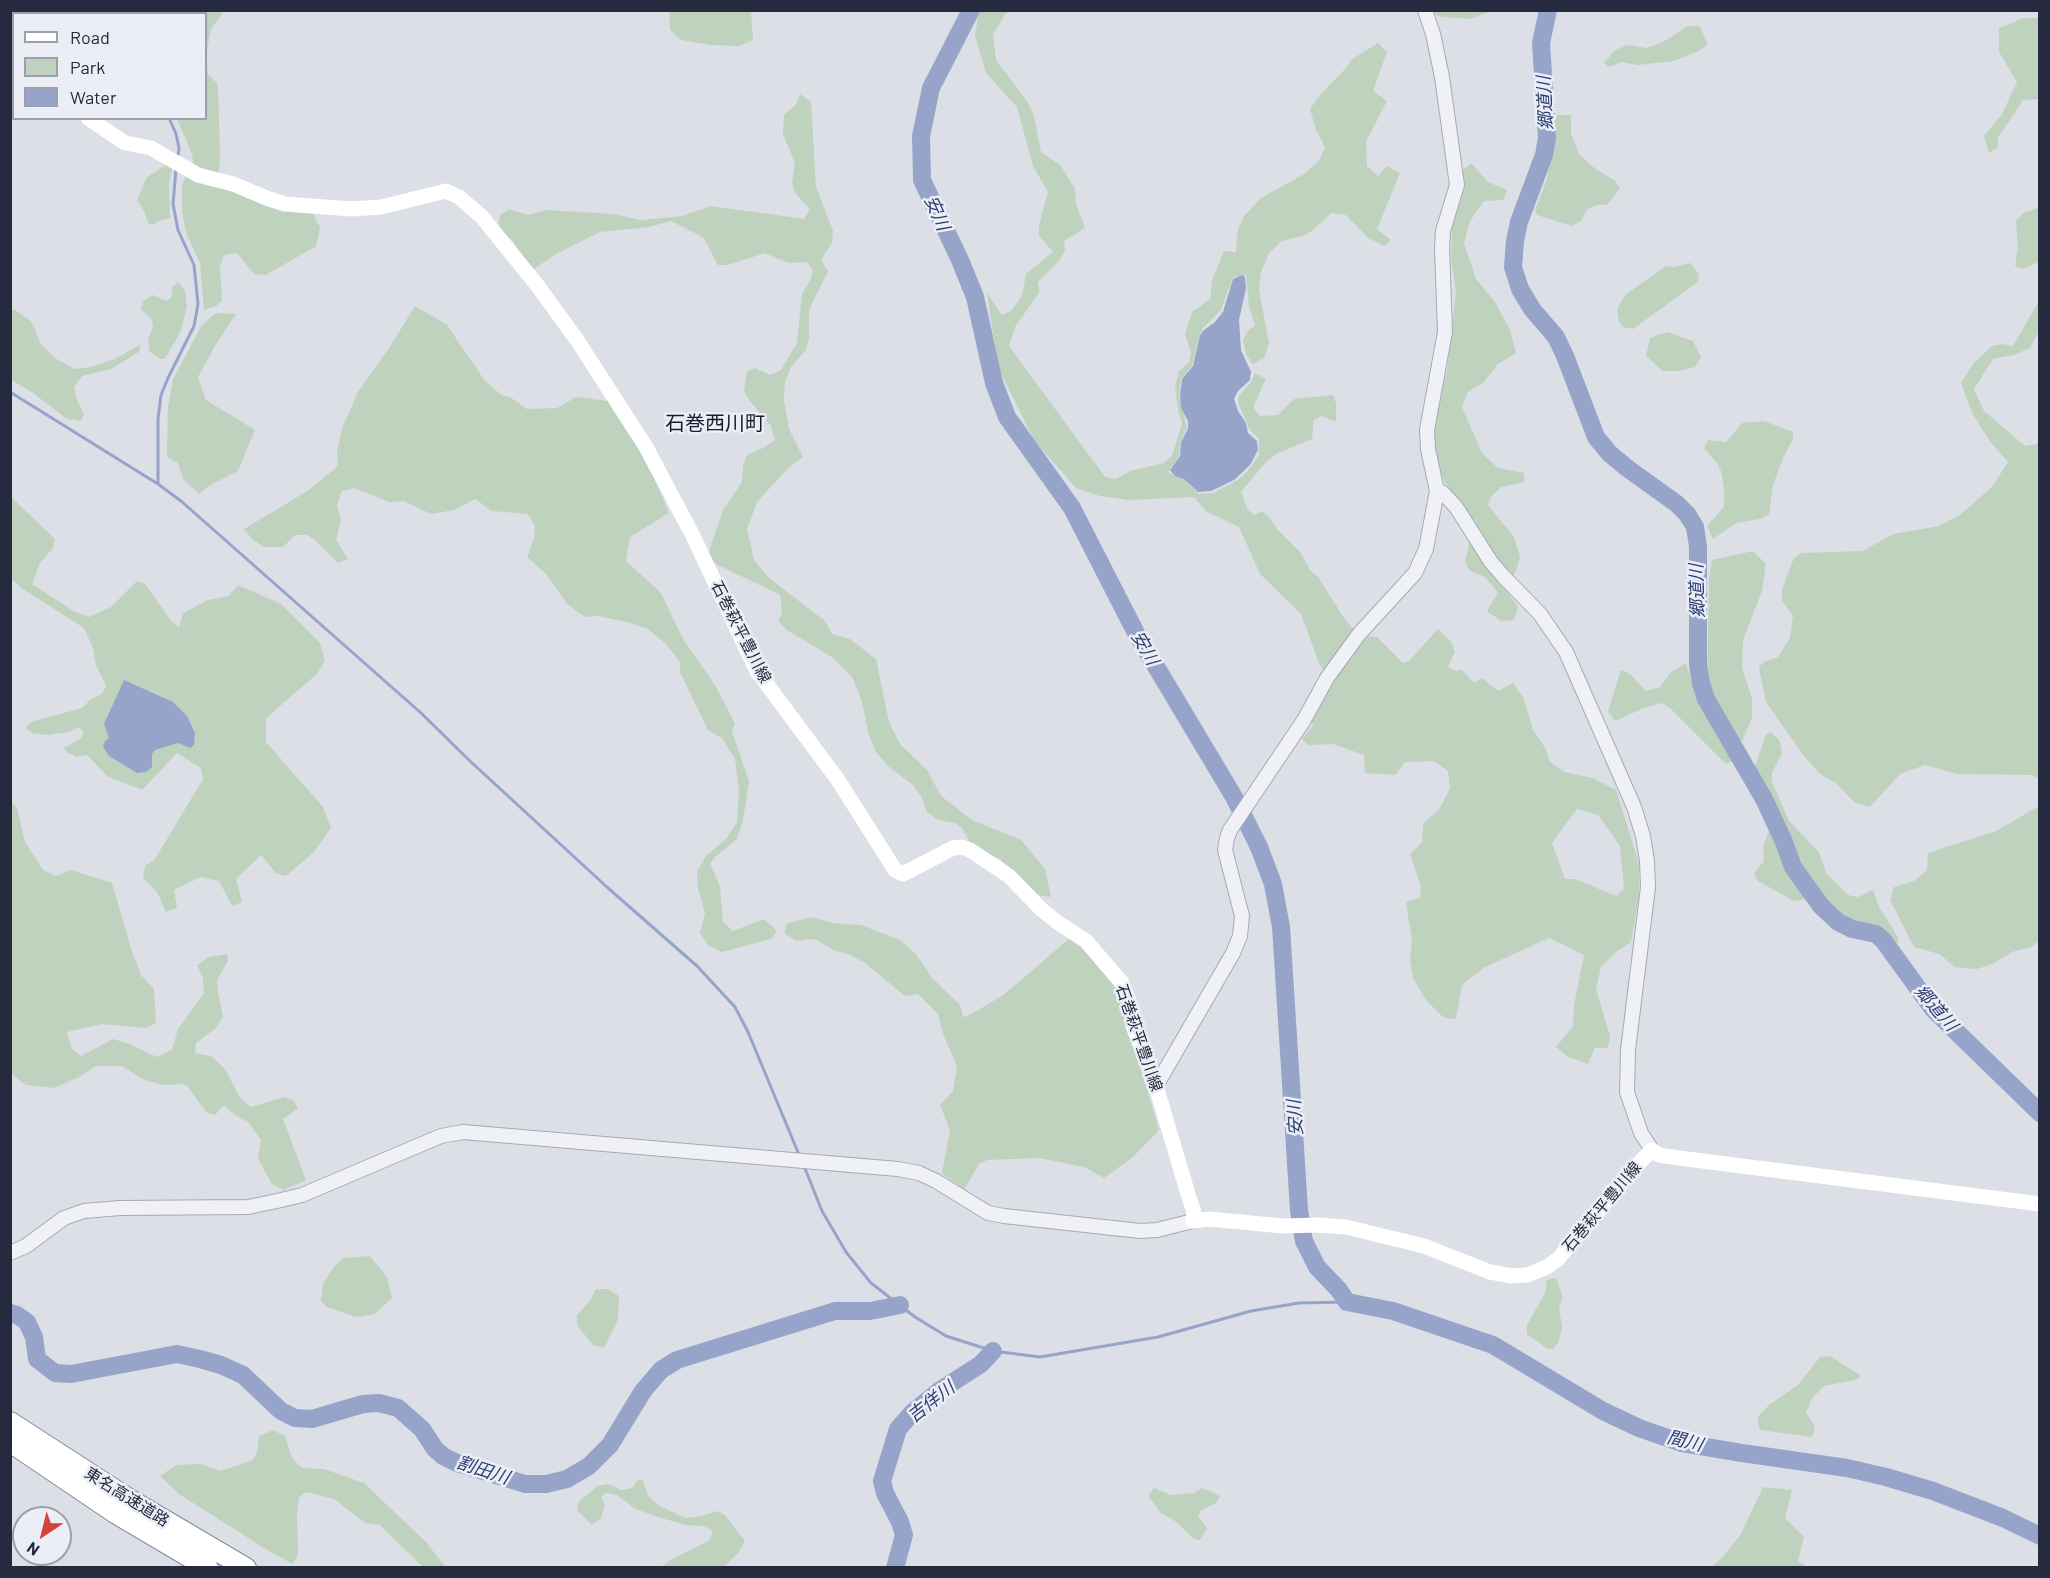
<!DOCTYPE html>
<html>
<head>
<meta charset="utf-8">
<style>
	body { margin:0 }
	#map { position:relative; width:2050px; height:1578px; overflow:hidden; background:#dddfe7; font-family:Barlow,sans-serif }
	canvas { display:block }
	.frame { position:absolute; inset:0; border:12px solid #262a3f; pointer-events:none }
	.legend { position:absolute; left:12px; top:12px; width:195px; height:108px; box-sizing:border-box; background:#eceef5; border:2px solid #9da0ac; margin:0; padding:8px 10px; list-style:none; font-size:18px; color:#262a3f }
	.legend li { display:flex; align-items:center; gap:12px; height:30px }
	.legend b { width:30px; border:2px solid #9da0ac }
	.north { position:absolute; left:12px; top:1506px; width:60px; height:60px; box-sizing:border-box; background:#eceef5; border:2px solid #9da0ac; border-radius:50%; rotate:215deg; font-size:16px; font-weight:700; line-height:24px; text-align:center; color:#262a3f }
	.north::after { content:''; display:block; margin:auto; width:21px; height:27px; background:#d3433b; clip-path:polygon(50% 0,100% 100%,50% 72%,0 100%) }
</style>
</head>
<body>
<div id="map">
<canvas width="2050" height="1578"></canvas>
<div class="frame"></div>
<ul class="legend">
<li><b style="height:8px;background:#fff"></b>Road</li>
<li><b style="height:16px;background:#bfd2be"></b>Park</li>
<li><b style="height:16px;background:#96a4c9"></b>Water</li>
</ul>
<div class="north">N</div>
</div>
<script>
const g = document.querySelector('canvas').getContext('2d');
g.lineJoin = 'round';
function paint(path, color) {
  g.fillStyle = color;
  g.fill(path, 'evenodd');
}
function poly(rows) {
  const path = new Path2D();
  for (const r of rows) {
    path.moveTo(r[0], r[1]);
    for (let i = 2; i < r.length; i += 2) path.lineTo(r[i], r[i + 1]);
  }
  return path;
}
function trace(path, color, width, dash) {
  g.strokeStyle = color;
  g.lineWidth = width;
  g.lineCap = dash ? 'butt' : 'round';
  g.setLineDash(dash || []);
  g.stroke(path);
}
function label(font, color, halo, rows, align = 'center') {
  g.font = font + ' Barlow,"Noto Sans JP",sans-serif';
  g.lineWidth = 5;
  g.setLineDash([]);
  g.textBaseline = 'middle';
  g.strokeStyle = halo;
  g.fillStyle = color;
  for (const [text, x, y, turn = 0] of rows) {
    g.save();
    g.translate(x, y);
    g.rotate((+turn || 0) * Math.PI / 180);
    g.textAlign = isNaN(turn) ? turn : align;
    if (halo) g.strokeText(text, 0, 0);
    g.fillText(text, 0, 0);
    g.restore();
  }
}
paint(poly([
	[189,11,232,11,223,12,211,29,206,56,208,74,218,84,220,156,218,184,313,213,320,228,316,246,266,275,254,274,237,253,224,255,220,266,222,301,216,306,204,310,200,263,186,233,182,211,182,185,193,163,192,154,177,119,206,118,206,14,188,13],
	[669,11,751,11,753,40,739,46,712,45,681,40,670,30],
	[979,11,1010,11,1005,14,993,34,996,60,1027,101,1034,116,1041,152,1061,166,1075,189,1076,204,1085,228,1064,241,1065,250,1059,261,1038,282,1039,293,1015,327,1009,346,1105,477,1116,479,1130,471,1164,463,1172,456,1182,424,1178,410,1175,388,1179,371,1189,362,1191,353,1185,334,1192,312,1210,299,1212,281,1224,251,1236,252,1238,229,1244,216,1261,198,1304,174,1319,161,1325,147,1316,130,1310,109,1321,94,1346,68,1352,59,1378,43,1387,52,1373,91,1387,101,1366,142,1367,166,1378,176,1387,166,1400,173,1377,229,1391,240,1384,246,1368,238,1346,215,1331,213,1312,231,1303,236,1282,241,1269,253,1261,272,1259,290,1269,343,1264,358,1253,364,1246,355,1243,340,1248,331,1255,325,1249,307,1246,275,1233,277,1221,310,1203,328,1199,337,1192,366,1181,379,1179,397,1187,427,1180,444,1179,456,1168,472,1184,479,1199,494,1213,493,1236,481,1247,472,1259,455,1259,439,1250,430,1239,405,1238,397,1251,382,1255,373,1266,379,1253,407,1260,416,1278,415,1294,399,1333,395,1336,403,1336,422,1321,416,1314,420,1312,439,1276,454,1266,462,1241,492,1248,510,1254,515,1262,511,1269,517,1276,528,1301,553,1310,570,1318,577,1346,621,1359,635,1377,637,1403,663,1409,661,1438,629,1451,642,1455,652,1448,667,1456,671,1462,670,1474,683,1482,678,1498,691,1513,683,1524,699,1533,730,1546,749,1550,762,1564,772,1593,778,1616,790,1639,864,1639,896,1631,942,1616,952,1601,967,1596,989,1610,1036,1608,1048,1595,1048,1588,1064,1568,1057,1556,1047,1573,1026,1574,1005,1584,955,1549,938,1485,967,1462,985,1456,1019,1444,1018,1426,1000,1413,978,1410,960,1412,941,1406,903,1420,897,1421,887,1410,854,1422,842,1423,824,1440,808,1450,788,1448,771,1434,761,1405,762,1395,775,1365,773,1364,755,1333,744,1308,745,1302,739,1313,726,1311,716,1332,678,1320,666,1301,614,1260,574,1239,527,1207,512,1194,497,1128,500,1100,496,1076,488,1034,440,998,367,987,293,1002,315,1011,311,1022,296,1026,274,1053,252,1039,236,1039,225,1048,192,1033,166,1017,107,986,73,975,36],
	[1577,809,1598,815,1620,846,1624,889,1616,896,1575,879,1565,879,1552,843],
	[1432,11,1432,10,1492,11,1470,19,1442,17,1434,14],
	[2023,18,2039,18,2039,99,2023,100,1998,138,1998,147,1989,153,1984,136,2002,114,2017,82,1999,52,1999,28],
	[1688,26,1699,26,1708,44,1701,50,1674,61,1638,65,1621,62,1609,67,1604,63,1615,50,1627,45,1647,48,1663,42],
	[800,94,811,102,816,187,833,231,832,243,821,260,828,271,809,310,809,340,805,351,791,367,785,382,784,400,789,429,803,457,788,468,757,502,747,529,754,560,769,578,825,621,832,634,850,639,876,659,889,722,900,744,927,770,941,796,972,820,1021,840,1045,869,1051,897,1038,895,999,858,990,856,971,844,961,827,955,823,938,820,927,812,921,796,913,785,889,767,876,752,869,736,862,702,852,677,832,657,787,630,778,621,782,613,780,595,712,562,709,553,713,539,723,510,742,482,743,465,747,455,765,447,775,440,771,426,749,400,744,391,747,371,755,368,770,375,781,370,797,343,802,294,811,279,813,270,807,262,788,263,765,253,728,265,718,265,703,237,671,221,649,227,600,232,556,254,534,269,523,260,514,242,498,228,500,215,509,209,528,215,546,210,613,214,641,220,682,216,711,206,804,219,810,209,795,193,792,183,795,163,783,134,784,115,796,104],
	[1557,115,1571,115,1571,133,1579,154,1593,167,1615,181,1620,188,1607,205,1596,205,1587,210,1581,221,1572,226,1537,215,1535,210,1546,182,1552,156,1553,129],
	[1471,163,1488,182,1507,190,1503,200,1484,201,1470,221,1464,243,1476,279,1495,302,1510,330,1516,353,1498,364,1483,383,1468,392,1462,407,1482,453,1498,468,1524,473,1524,482,1501,487,1491,497,1488,505,1514,537,1520,557,1516,571,1504,587,1518,607,1514,620,1501,621,1487,611,1498,593,1485,577,1470,571,1465,562,1469,544,1479,533,1476,522,1454,499,1442,476,1435,454,1433,430,1437,406,1447,372,1456,291,1451,260,1452,226,1461,200,1463,170],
	[168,164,173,167,169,181,170,218,158,221,153,225,148,223,144,211,137,200,147,177],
	[2039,207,2039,262,2023,269,2015,266,2018,247,2016,221,2022,214],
	[1691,263,1699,275,1698,282,1633,329,1623,327,1619,322,1617,309,1625,295,1666,266,1674,267],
	[178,282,185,290,187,306,181,331,165,359,160,359,150,352,148,339,153,327,152,320,141,309,143,301,153,295,167,301,172,296,172,287],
	[2039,301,2039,331,2030,348,2014,355,1993,359,1974,389,1984,411,2025,446,2036,444,2039,441,2039,779,2032,775,1957,774,1925,765,1900,774,1870,807,1854,802,1837,784,1819,773,1804,756,1766,702,1759,668,1762,663,1778,657,1790,638,1793,615,1782,601,1782,589,1794,558,1802,553,1862,551,1894,534,1939,526,1961,514,1992,487,2008,462,1991,443,1972,413,1961,383,1974,363,1992,346,2002,344,2013,346],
	[415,306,447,325,485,381,503,396,510,397,527,409,557,408,576,397,608,401,648,463,669,513,630,537,626,561,661,593,683,639,715,685,735,723,732,731,749,781,743,821,736,840,715,857,710,864,720,886,723,922,733,931,764,919,777,931,771,939,722,952,708,945,700,933,705,913,698,888,697,872,706,856,727,838,737,822,739,790,735,759,722,738,708,730,680,672,680,662,665,643,648,629,631,623,598,616,585,617,567,604,546,574,527,557,534,539,535,526,528,514,492,511,475,499,454,510,431,514,404,501,389,502,354,488,342,491,337,506,341,519,336,540,348,559,338,563,315,540,307,535,295,535,283,547,264,547,252,539,244,529,309,490,338,466,337,452,342,428,358,392,389,348],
	[11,310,15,310,31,321,41,344,55,358,75,369,91,367,115,359,140,345,139,352,111,369,82,376,74,387,77,400,84,414,81,421,67,419,33,393,11,380],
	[216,313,236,314,216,344,198,377,206,400,255,430,238,471,209,486,199,494,183,479,178,463,167,457,168,407,173,379,202,325],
	[1667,332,1693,341,1701,357,1695,367,1679,371,1663,371,1646,356,1650,338],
	[1764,421,1793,432,1793,439,1783,458,1773,485,1769,514,1760,519,1736,523,1713,539,1707,526,1724,507,1724,489,1721,471,1717,463,1704,448,1708,440,1726,442,1742,423],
	[10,496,55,539,53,548,40,563,32,584,75,612,89,617,111,607,137,581,145,584,171,621,179,627,183,613,208,600,229,596,238,585,281,604,320,643,325,661,317,674,266,718,266,742,323,807,331,828,314,852,286,876,276,873,261,855,236,879,242,902,232,906,219,881,201,877,174,890,177,908,166,912,157,892,143,878,145,866,155,859,203,779,201,768,177,753,142,790,107,776,87,755,76,757,67,752,64,748,81,738,84,731,78,727,68,732,47,735,32,733,26,728,31,722,82,708,90,700,102,694,106,686,96,665,93,648,84,628,23,589,11,579],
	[1753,551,1766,564,1762,591,1743,640,1742,668,1752,698,1752,718,1742,741,1738,739,1718,709,1707,683,1709,578,1712,560],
	[1686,663,1698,701,1733,761,1726,764,1672,710,1662,703,1646,707,1615,721,1608,711,1621,670,1630,674,1646,691,1660,687,1670,673],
	[1771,732,1780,741,1782,753,1772,773,1772,782,1789,821,1819,852,1826,873,1848,895,1858,897,1873,890,1879,907,1899,939,1897,943,1884,932,1873,927,1856,924,1836,914,1818,897,1794,901,1758,881,1754,873,1764,861,1763,847,1769,831,1780,824,1760,784,1755,766,1766,735],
	[11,802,17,808,25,842,43,870,56,876,71,870,112,883,133,955,142,976,154,989,156,1023,145,1028,102,1024,67,1032,72,1049,81,1056,113,1039,130,1044,157,1057,172,1050,178,1029,204,993,203,978,197,965,209,957,227,954,228,961,217,980,218,993,223,1016,216,1028,196,1043,195,1053,211,1056,225,1069,240,1098,251,1107,284,1097,293,1100,298,1108,283,1119,306,1180,284,1190,272,1184,258,1159,261,1140,248,1122,235,1115,224,1105,215,1115,207,1113,188,1087,183,1084,164,1085,144,1080,122,1066,96,1066,79,1077,54,1088,26,1085,14,1076,10,1071],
	[2039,806,2039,941,2031,947,2012,952,1992,964,1977,969,1955,967,1939,954,1914,947,1890,900,1894,887,1914,881,1927,870,1928,853,1996,831],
	[811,917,833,923,861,925,900,940,916,954,931,977,960,1005,963,1016,966,1017,1002,996,1070,938,1091,950,1119,987,1129,1028,1159,1130,1133,1157,1104,1178,1084,1167,1039,1158,987,1160,979,1164,964,1190,942,1173,950,1130,940,1105,953,1091,957,1066,943,1034,938,1014,918,994,905,996,865,963,850,955,833,950,817,940,809,939,797,941,785,934,786,924],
	[370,1256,387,1277,392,1298,375,1314,356,1317,327,1307,321,1301,323,1284,334,1267,343,1258],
	[1556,1278,1563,1297,1559,1308,1562,1327,1559,1341,1553,1349,1548,1349,1527,1334,1527,1325,1545,1293,1547,1280],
	[596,1289,608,1289,619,1296,618,1320,604,1348,593,1345,577,1325,577,1315,589,1302],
	[1830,1356,1861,1376,1855,1380,1824,1386,1812,1398,1806,1413,1815,1426,1812,1437,1760,1430,1757,1418,1769,1405,1798,1385,1820,1357],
	[273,1430,285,1436,292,1458,302,1468,324,1469,364,1483,427,1543,445,1567,423,1567,380,1525,365,1523,334,1499,306,1492,299,1497,297,1514,298,1554,293,1564,267,1550,179,1494,160,1476,176,1465,201,1464,221,1471,253,1460,257,1452,259,1436],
	[638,1480,643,1480,648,1496,658,1505,685,1518,702,1516,717,1511,725,1515,745,1541,738,1553,724,1567,661,1567,670,1560,709,1541,713,1531,704,1526,686,1525,654,1516,634,1508,617,1495,606,1493,601,1496,605,1506,601,1518,592,1525,577,1510,579,1501,598,1486,608,1484,622,1490,632,1488],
	[1763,1487,1792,1490,1785,1518,1804,1537,1798,1561,1807,1567,1711,1567,1722,1558,1741,1534],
	[1154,1488,1170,1495,1194,1493,1202,1488,1220,1496,1216,1503,1201,1510,1198,1516,1207,1528,1200,1540,1194,1539,1175,1521,1161,1513,1148,1496]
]), '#bfd2be');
paint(poly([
	[1242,275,1245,277,1246,288,1239,320,1241,350,1251,372,1250,380,1238,391,1234,399,1238,411,1246,423,1248,433,1257,441,1258,450,1250,465,1234,480,1211,491,1198,492,1184,479,1175,476,1170,470,1180,456,1181,443,1188,428,1188,421,1181,408,1180,396,1182,379,1193,366,1200,335,1204,330,1214,323,1223,312,1233,279],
	[124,680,173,702,187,716,195,733,194,745,190,748,178,743,155,750,152,754,152,767,146,772,137,773,109,756,103,747,105,741,109,738,104,724]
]), '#96a4c9');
trace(poly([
	[174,14,175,10],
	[169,118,176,134,179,148,178,157],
	[10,392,158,484,181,501,421,713,471,762,608,888,697,966,735,1007,748,1032,800,1157],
	[158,483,158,419,161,395,168,378,194,326,198,304,194,265,178,230,173,204,176,169],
	[804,1166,822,1211,846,1252,871,1283,915,1317,946,1336,993,1351,1040,1357,1158,1337,1251,1311,1299,1303,1347,1302]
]), '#96a4c9', 3);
trace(poly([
	[971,10,931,88,921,136,922,180,960,260,975,297,994,383,1007,417,1072,508,1136,633,1234,797,1259,847,1273,884,1281,927,1299,1210,1304,1241,1317,1267,1339,1290,1347,1302,1393,1311,1493,1345,1603,1411,1639,1428,1682,1443,1742,1453,1847,1468,1886,1477,1933,1491,2003,1518,2040,1536],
	[1548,10,1541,43,1547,138,1544,155,1519,222,1515,241,1513,267,1520,289,1532,309,1556,337,1565,356,1596,437,1609,453,1627,468,1677,504,1687,514,1695,527,1698,546,1698,665,1701,683,1706,699,1764,799,1784,842,1793,867,1821,906,1838,922,1852,929,1876,934,1883,940,1933,1009,2040,1113],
	[10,1313,17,1315,27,1322,34,1337,37,1359,55,1373,71,1374,177,1354,200,1359,221,1365,243,1375,281,1411,295,1418,312,1419,363,1404,379,1403,398,1408,422,1429,435,1449,443,1456,457,1463,525,1484,546,1484,567,1479,589,1466,610,1445,643,1391,661,1370,677,1360,835,1311,870,1311,900,1305],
	[895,1568,904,1535,900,1522,885,1493,882,1481,898,1429,912,1413,939,1391,981,1364,993,1351]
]), '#96a4c9', 18);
const tertiary = poly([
	[1437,491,1443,493,1456,507,1491,562,1503,576,1540,614,1566,652,1634,807,1643,836,1647,861,1648,887,1628,1050,1627,1092,1641,1133,1652,1150],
	[1156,1086,1233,953,1240,936,1242,916,1225,850,1227,838,1230,830,1304,720,1327,678,1359,634,1415,573,1426,549,1437,491,1428,449,1427,430,1445,332,1442,248,1443,231,1457,185,1442,77,1433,34,1425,10],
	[10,1253,26,1246,64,1218,84,1211,120,1208,248,1207,277,1201,302,1195,441,1136,463,1132,898,1169,919,1173,936,1181,988,1213,1004,1216,1140,1231,1157,1230,1193,1221]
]);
const motorway = poly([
	[10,1422,129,1499,246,1568],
	[10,1442,115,1513,208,1568]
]);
trace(tertiary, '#a6a9b5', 16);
trace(motorway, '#84899f', 22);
trace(tertiary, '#f0f1f6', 14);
trace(poly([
	[10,79,14,81],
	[88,118,125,143,151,148,198,175,233,184,269,199,285,204,352,209,381,207,446,191,459,197,482,217,537,285,577,340,646,447,692,534,757,671,838,780,895,870,903,874,953,848,962,847,970,850,1009,876,1042,910,1057,922,1086,941,1122,983,1131,1006,1133,1026,1156,1086,1188,1194,1194,1212,1193,1221,1209,1219,1283,1226,1318,1225,1346,1227,1424,1246,1490,1272,1512,1276,1527,1275,1547,1267,1558,1259,1637,1165,1652,1150,1659,1155,1679,1158,2040,1204]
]), '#fff', 15);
trace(motorway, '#fff', 20);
label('16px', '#262a3f', '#eceef5', [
	["石巻萩平豊川線",741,632,63],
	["石巻萩平豊川線",1139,1038,71],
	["石巻萩平豊川線",1602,1207,-50],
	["東名高速道路",127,1497,32]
]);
label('italic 18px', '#2e3f74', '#eceef5', [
	["郷道川",1545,103,-93],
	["安川",937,213,66],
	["郷道川",1697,591,-92],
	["安川",1145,648,60],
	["郷道川",1936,1008,49],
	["安川",1295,1118,-94],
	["吉佯川",931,1402,-38],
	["間川",1685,1441,14],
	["割田川",483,1470,18]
]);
label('20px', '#181b2f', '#eceef5', [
	["石巻西川町",715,423]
]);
</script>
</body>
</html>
